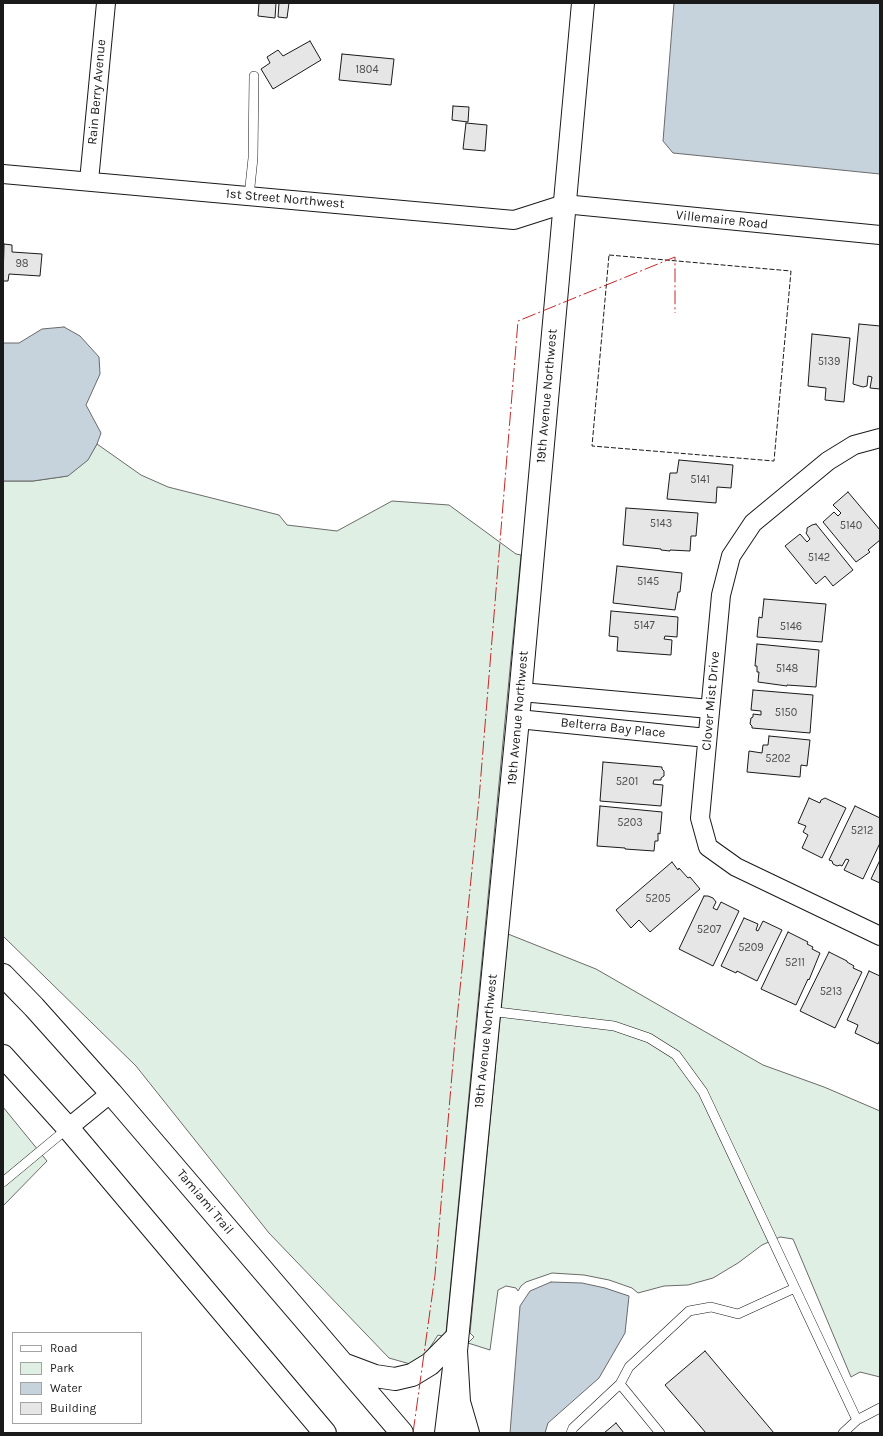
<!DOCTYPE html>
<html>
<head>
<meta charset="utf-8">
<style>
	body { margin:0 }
	#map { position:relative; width:883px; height:1436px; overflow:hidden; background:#fff; font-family:Karla,sans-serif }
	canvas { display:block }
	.frame { position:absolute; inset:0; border:4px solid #1a1a1a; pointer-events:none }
	.legend { position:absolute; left:12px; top:1332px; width:130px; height:92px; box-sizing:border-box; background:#fff; border:1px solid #a3a3a3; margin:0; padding:5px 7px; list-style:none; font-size:12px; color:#1a1a1a }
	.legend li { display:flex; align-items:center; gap:8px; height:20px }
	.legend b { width:20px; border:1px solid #a3a3a3 }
</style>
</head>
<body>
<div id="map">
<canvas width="883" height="1436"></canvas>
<div class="frame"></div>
<ul class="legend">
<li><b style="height:5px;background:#fff"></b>Road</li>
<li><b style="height:11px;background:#e0efe3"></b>Park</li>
<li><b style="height:11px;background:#c6d2dc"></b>Water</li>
<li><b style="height:11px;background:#e6e6e6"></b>Building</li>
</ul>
</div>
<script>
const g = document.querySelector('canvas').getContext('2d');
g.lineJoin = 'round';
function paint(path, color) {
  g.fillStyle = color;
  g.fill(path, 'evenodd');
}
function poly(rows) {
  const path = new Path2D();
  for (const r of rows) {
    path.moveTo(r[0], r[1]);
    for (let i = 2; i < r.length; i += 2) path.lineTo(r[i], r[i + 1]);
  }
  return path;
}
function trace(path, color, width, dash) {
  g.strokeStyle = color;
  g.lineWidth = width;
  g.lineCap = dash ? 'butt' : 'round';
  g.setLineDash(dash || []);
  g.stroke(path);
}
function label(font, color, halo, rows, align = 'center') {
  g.font = font + ' Karla,sans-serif';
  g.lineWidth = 3;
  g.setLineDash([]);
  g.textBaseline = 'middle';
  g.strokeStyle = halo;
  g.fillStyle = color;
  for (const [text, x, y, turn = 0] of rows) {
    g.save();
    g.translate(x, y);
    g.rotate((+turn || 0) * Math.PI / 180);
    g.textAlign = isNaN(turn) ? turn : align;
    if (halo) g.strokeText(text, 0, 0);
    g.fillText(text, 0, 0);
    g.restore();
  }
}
const green = poly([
	[97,444,141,475,168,487,279,515,287,525,337,531,392,501,449,505,516,554,521,555,446,1333,442,1336,438,1335,429,1349,422,1356,410,1364,389,1358,269,1233,136,1066,3,936,3,481,33,481,67,476,87,460,97,444],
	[508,934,596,969,763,1065,824,1087,880,1111,880,1377,860,1372,851,1377,793,1239,780,1237,762,1245,738,1263,713,1278,688,1285,664,1286,638,1293,632,1288,609,1280,584,1275,552,1273,526,1282,521,1286,518,1291,516,1288,506,1286,498,1290,490,1350,468,1343,474,1337,470,1333,508,934],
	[3,1107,47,1161,3,1206,3,1107]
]);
paint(green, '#e0efe3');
trace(green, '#6a6a6a', 1);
const water = poly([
	[674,3,880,3,880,174,673,153,663,141,674,3],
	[64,327,80,336,99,357,100,374,86,405,101,433,97,444,88,460,68,476,33,481,3,481,3,343,19,343,42,329,64,327],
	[551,1282,582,1283,605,1288,629,1296,625,1333,599,1378,548,1423,545,1433,510,1433,520,1306,530,1291,551,1282]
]);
paint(water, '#c6d2dc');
trace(water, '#6a6a6a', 1);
const building = poly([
	[259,3,276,3,275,18,258,16,259,3],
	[279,3,289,3,287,18,278,17,279,3],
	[310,41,321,60,273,89,261,69,270,63,267,57,278,50,283,56,310,41],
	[342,54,394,59,391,85,339,80,342,54],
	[453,106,469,107,468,122,452,120,453,106],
	[466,123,487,125,485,151,463,149,466,123],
	[4,244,12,245,12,252,42,254,40,276,9,274,8,281,3,281,4,244],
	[859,324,880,326,880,389,870,388,872,377,868,376,867,386,863,387,853,384,859,324],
	[812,334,850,338,844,402,825,400,826,388,808,386,812,334],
	[679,460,733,465,731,488,717,487,716,503,667,499,670,473,677,473,679,460],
	[848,492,880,530,880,540,868,550,870,552,856,562,823,522,834,512,838,516,841,513,833,505,848,492],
	[626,508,698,513,696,536,691,536,690,551,670,550,670,551,661,550,661,549,623,545,626,508],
	[816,524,853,570,833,586,825,576,816,584,785,546,800,534,807,542,810,539,806,533,807,531,807,528,812,525,816,524],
	[617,566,682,573,680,592,678,592,675,610,613,603,617,566],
	[764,599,826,604,822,642,757,637,759,617,762,618,764,599],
	[611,611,678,617,677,637,665,636,664,639,672,640,671,655,617,651,618,637,609,636,611,611],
	[757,644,819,650,816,687,787,685,787,686,758,682,759,672,757,672,757,666,755,666,757,644],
	[753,690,813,695,810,733,752,728,752,726,750,724,751,718,753,717,753,714,761,715,761,711,751,710,753,690],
	[769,736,810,740,807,766,801,765,800,777,747,772,749,751,762,753,763,745,768,745,769,736],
	[603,762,662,767,662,769,664,771,664,776,661,778,661,780,654,780,653,784,663,785,661,806,600,801,603,762],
	[809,798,820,803,821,800,825,798,846,808,822,858,802,848,808,835,803,832,806,826,798,823,809,798],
	[600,806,662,812,660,834,658,833,658,841,655,841,654,851,625,849,625,848,597,846,600,806],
	[855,806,880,818,880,843,863,879,844,870,849,860,846,859,842,866,840,865,837,866,833,864,832,861,829,860,855,806],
	[880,860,880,883,871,879,880,860],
	[672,862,678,870,679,868,688,878,690,877,700,889,650,932,639,920,631,928,616,910,672,862],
	[704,896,708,896,713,898,716,902,713,908,717,910,721,902,739,911,713,966,679,949,704,896],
	[744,918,758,924,756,930,758,931,763,921,782,930,757,981,737,971,736,973,721,966,744,918],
	[788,932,808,942,807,944,813,947,812,949,820,953,809,980,808,979,796,1005,761,989,788,932],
	[829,952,847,961,847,962,854,966,853,968,862,972,835,1028,800,1011,829,952],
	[869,971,880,976,880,1040,878,1044,855,1033,858,1025,847,1020,869,971],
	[705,1351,774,1433,706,1433,665,1385,705,1351],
	[616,1423,624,1433,604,1433,616,1423]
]);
paint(building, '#e6e6e6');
trace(building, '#1a1a1a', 1);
const lane = poly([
	[249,196,253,158,254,76],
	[489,1011,614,1026,649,1038,676,1055,703,1092,857,1420],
	[3,1182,68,1128],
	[571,1433,573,1428,620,1384],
	[660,1433,620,1384,629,1367,689,1311,711,1307,738,1314,795,1288],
	[843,1433,857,1420,880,1408]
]);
const street = poly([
	[3,174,514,220,564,204,880,235],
	[89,181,106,3],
	[880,438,854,445,828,461,753,523,731,556,721,595,700,818,708,847,736,867,880,936],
	[521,692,710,709],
	[518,719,707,738],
	[68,1128,111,1093]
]);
const secondary = poly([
	[446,1433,456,1351,518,719,583,3]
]);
const primary = poly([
	[3,975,34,1007,111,1093,402,1433],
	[3,1056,68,1128,325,1433],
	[456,1351,459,1402,468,1433],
	[343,1364,375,1376,395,1379,412,1375,430,1364,457,1337]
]);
trace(lane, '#1a1a1a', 10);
trace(street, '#1a1a1a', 20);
trace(secondary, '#1a1a1a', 24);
trace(primary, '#1a1a1a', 24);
trace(lane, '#fff', 9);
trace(street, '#fff', 18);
trace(secondary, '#fff', 22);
trace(primary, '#fff', 22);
trace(poly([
	[609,255,791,271,774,461,592,446,609,255]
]), '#1a1a1a', 1, [5, 2]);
trace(poly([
	[413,1433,435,1275,455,1039,479,799,518,321,675,257,675,313]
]), '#c62828', 1, [14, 3, 2, 3]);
label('11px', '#4d4d4d', null, [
	["1804",367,70],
	["98",22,264],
	["5139",829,362],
	["5141",700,480],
	["5143",661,524],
	["5140",851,526],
	["5142",819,558],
	["5145",648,582],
	["5147",644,626],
	["5146",791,627],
	["5148",787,669],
	["5150",786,713],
	["5202",778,759],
	["5201",627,782],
	["5203",630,823],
	["5212",862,831],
	["5205",658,899],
	["5207",709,930],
	["5209",751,948],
	["5211",795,963],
	["5213",831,992]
]);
label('13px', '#1a1a1a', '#fff', [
	["Rain Berry Avenue",97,92,-85],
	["1st Street Northwest",285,199,5],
	["Villemaire Road",722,220,6],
	["19th Avenue Northwest",547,396,-85],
	["Clover Mist Drive",711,701,-85],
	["19th Avenue Northwest",518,718,-85],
	["Belterra Bay Place",613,728,6],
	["19th Avenue Northwest",486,1041,-84],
	["Tamiami Trail",205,1202,50]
]);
</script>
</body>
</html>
